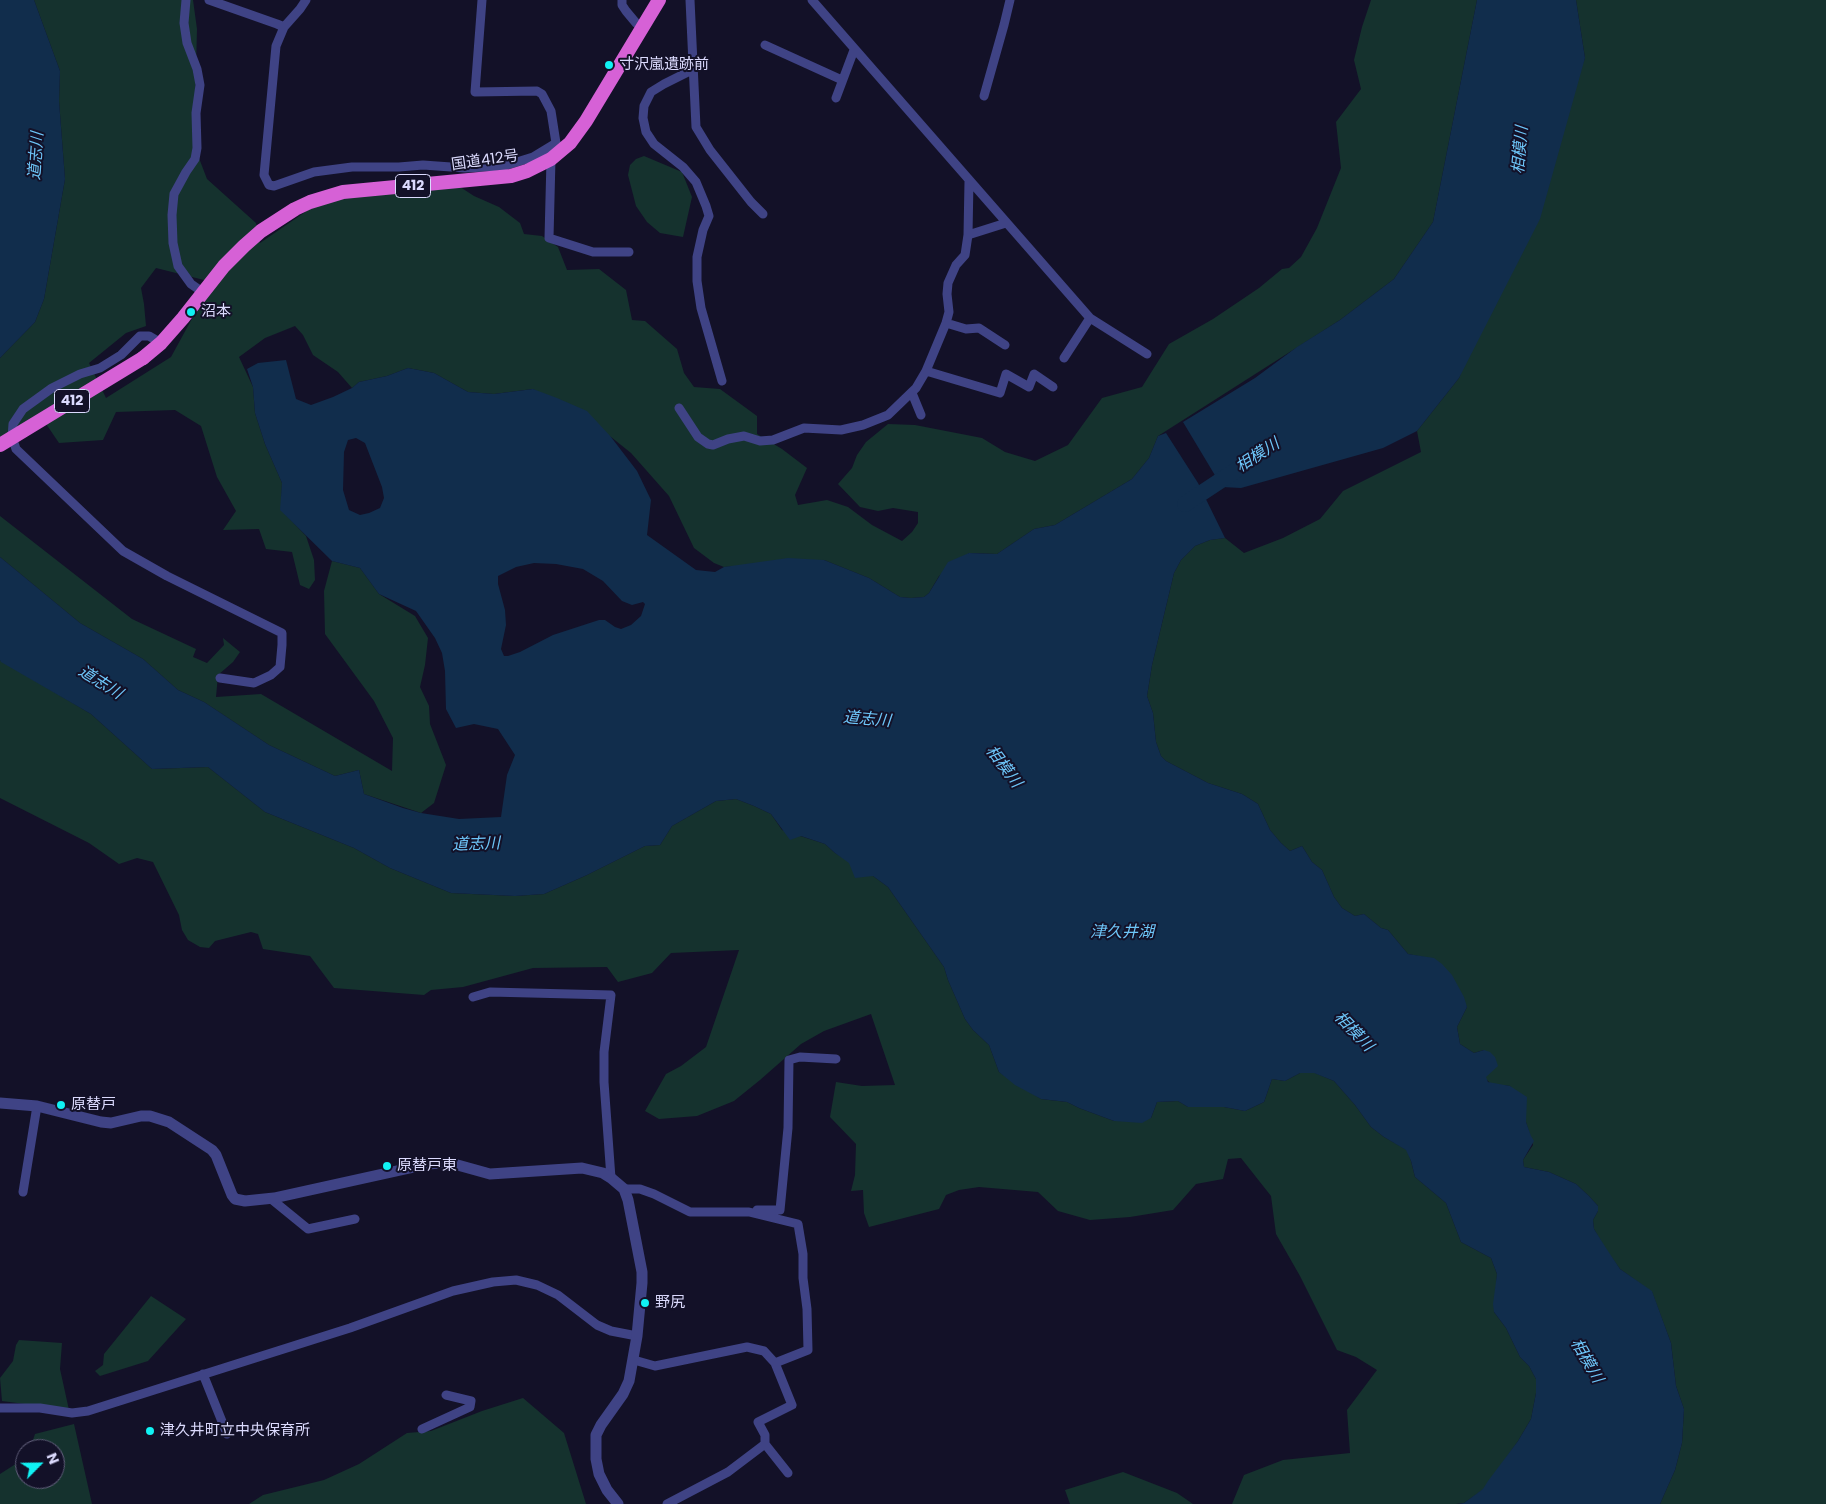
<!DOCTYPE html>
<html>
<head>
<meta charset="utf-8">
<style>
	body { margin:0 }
	#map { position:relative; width:1826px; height:1504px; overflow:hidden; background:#131128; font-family:Poppins,sans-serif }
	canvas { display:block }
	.north { position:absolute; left:15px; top:1439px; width:50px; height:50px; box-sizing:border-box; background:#131128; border:1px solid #63617d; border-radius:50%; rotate:67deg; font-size:14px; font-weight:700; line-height:20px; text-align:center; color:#dbdafd }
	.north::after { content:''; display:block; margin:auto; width:18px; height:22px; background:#10f2f4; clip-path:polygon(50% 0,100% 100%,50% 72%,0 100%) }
</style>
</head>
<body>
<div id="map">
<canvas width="1826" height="1504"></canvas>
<div class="north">N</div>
</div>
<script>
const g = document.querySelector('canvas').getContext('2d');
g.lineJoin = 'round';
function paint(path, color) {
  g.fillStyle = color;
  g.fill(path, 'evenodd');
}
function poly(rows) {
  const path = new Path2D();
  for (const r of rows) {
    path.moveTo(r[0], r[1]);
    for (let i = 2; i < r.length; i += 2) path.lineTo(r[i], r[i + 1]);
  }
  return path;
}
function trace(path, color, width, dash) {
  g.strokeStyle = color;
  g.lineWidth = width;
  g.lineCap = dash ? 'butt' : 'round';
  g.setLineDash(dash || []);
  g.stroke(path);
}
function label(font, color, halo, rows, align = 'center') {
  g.font = font + ' Poppins,"Noto Sans JP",sans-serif';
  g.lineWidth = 4;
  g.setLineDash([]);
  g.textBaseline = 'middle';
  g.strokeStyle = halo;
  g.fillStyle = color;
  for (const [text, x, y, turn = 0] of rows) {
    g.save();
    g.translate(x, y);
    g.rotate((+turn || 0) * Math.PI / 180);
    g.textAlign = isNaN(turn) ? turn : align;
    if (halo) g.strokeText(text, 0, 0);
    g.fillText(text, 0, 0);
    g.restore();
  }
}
paint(poly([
	[34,0,193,0,197,29,194,145,207,179,256,223,260,243,308,210,337,198,448,179,474,196,499,207,520,223,524,234,542,236,558,247,567,270,599,269,626,290,632,320,645,321,677,349,684,373,694,387,720,389,757,416,757,434,782,449,807,468,795,495,798,505,827,500,848,507,872,525,902,541,912,532,918,523,918,512,893,508,878,511,860,507,838,484,852,468,857,455,866,442,888,424,915,425,982,438,1005,452,1035,461,1068,445,1102,398,1142,387,1169,344,1213,319,1259,288,1282,269,1289,268,1301,257,1317,228,1341,168,1336,122,1361,89,1354,60,1362,27,1371,0,1477,0,1433,222,1394,279,1340,320,1158,436,1149,458,1132,479,1055,525,1034,529,997,554,969,553,939,576,929,593,924,597,911,598,900,597,869,578,824,560,724,567,714,563,694,548,669,496,631,453,611,437,533,389,494,394,468,392,434,373,408,368,387,376,359,382,352,388,338,372,313,355,303,335,295,326,265,338,239,357,253,387,255,413,265,444,282,483,281,510,306,536,314,560,315,580,309,589,300,585,292,552,266,549,259,529,223,530,236,511,217,477,201,426,175,410,116,412,103,440,59,443,40,415,0,444,0,358,35,322,44,299,65,179,59,101,60,71],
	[156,268,212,282,171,357,106,398,89,363,126,333,146,326,144,304,141,288],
	[1576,0,1826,0,1826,1504,1660,1504,1675,1470,1682,1443,1684,1409,1676,1386,1671,1343,1652,1292,1620,1269,1605,1248,1594,1229,1593,1220,1598,1211,1598,1206,1589,1196,1576,1184,1549,1172,1524,1167,1523,1160,1533,1145,1526,1122,1526,1114,1510,1086,1491,1084,1486,1079,1484,1050,1474,1053,1460,1044,1457,1027,1467,1007,1434,959,1408,954,1388,930,1381,928,1364,914,1355,916,1342,908,1334,897,1322,870,1312,862,1302,846,1290,851,1281,843,1270,830,1258,804,1242,794,1208,783,1166,761,1161,756,1156,742,1153,713,1147,696,1152,665,1174,573,1181,560,1195,546,1210,540,1225,538,1244,553,1283,538,1320,519,1343,491,1421,452,1417,431,1459,378,1585,58],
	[644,156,682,172,692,197,683,237,660,233,647,222,636,206,628,175,630,165,636,159],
	[0,516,132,619,196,649,193,657,207,663,224,645,223,638,240,652,233,662,218,675,216,697,261,694,392,771,393,738,374,701,325,634,324,591,332,561,360,568,379,594,415,616,428,638,425,665,420,687,429,706,430,724,446,765,434,803,421,813,364,794,359,770,335,776,269,745,204,702,178,690,143,659,80,623,0,557],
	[0,660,91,714,152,769,208,767,265,812,354,848,390,868,451,893,515,896,544,894,587,875,645,846,660,845,672,826,716,801,736,799,754,806,771,814,782,830,825,844,835,853,873,876,888,887,944,967,948,980,965,1019,973,1030,989,1045,999,1072,1041,1099,1067,1102,1079,1108,1114,1121,1151,1118,1157,1102,1178,1101,1188,1107,1224,1107,1245,1111,1264,1102,1272,1079,1285,1081,1300,1073,1315,1073,1334,1081,1355,1105,1371,1127,1384,1137,1407,1150,1411,1161,1415,1177,1446,1203,1461,1242,1491,1258,1497,1274,1494,1312,1506,1328,1520,1357,1529,1366,1536,1379,1536,1393,1531,1419,1518,1441,1484,1489,1464,1503,1456,1504,1232,1504,1244,1475,1283,1460,1350,1453,1347,1410,1377,1370,1356,1357,1337,1350,1300,1276,1276,1234,1271,1196,1241,1158,1228,1159,1223,1179,1196,1184,1173,1210,1130,1217,1090,1220,1058,1211,1038,1192,979,1187,959,1190,946,1195,939,1209,869,1227,864,1213,863,1190,851,1191,855,1175,856,1144,830,1117,836,1082,862,1086,895,1085,871,1014,824,1031,801,1044,760,1080,734,1101,697,1116,659,1119,645,1111,666,1074,681,1066,706,1047,739,950,671,953,652,973,618,982,607,967,533,968,463,987,431,990,424,995,334,988,310,956,263,949,258,934,251,932,215,941,209,948,200,947,188,940,182,930,179,915,153,862,137,858,119,864,89,843,0,798],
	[151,1296,186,1319,148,1361,100,1376,95,1371,103,1365,104,1354],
	[19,1340,62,1343,60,1369,69,1410,2,1401,0,1378,13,1361,16,1345],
	[523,1398,564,1433,586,1504,249,1504,263,1495,324,1480,359,1464,407,1433,431,1431,482,1411],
	[74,1424,92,1504,0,1504,0,1474,25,1458,25,1479,55,1479,55,1449,30,1449,35,1434],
	[1123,1472,1177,1493,1193,1504,1070,1504,1065,1490]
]), '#15322e');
paint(poly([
	[0,0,34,0,60,71,59,101,65,179,44,299,35,322,0,358],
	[1477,0,1576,0,1585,58,1540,219,1459,378,1417,431,1383,448,1241,488,1222,487,1183,422,1255,378,1297,347,1340,320,1394,279,1433,222],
	[286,360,296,399,311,405,333,397,352,388,359,382,387,376,408,368,434,373,468,392,494,394,533,389,557,398,587,411,611,437,637,471,651,500,647,535,696,570,715,572,724,567,788,558,824,560,869,578,900,597,911,598,924,597,929,593,948,562,969,553,997,554,1034,529,1055,525,1132,479,1149,458,1158,436,1166,433,1198,483,1225,538,1210,540,1195,546,1181,560,1174,573,1152,665,1147,696,1153,713,1156,742,1161,756,1166,761,1208,783,1242,794,1258,804,1270,830,1281,843,1290,851,1302,846,1312,862,1322,870,1334,897,1342,908,1355,916,1364,914,1381,928,1388,930,1408,954,1434,958,1442,964,1452,975,1464,997,1467,1007,1457,1027,1460,1044,1474,1053,1484,1050,1490,1052,1495,1057,1498,1066,1486,1077,1488,1082,1510,1086,1527,1097,1526,1122,1531,1136,1534,1141,1523,1160,1524,1167,1549,1172,1576,1184,1589,1196,1598,1206,1598,1211,1593,1220,1594,1229,1606,1248,1620,1269,1652,1291,1671,1343,1676,1386,1684,1409,1682,1443,1675,1470,1660,1504,1458,1504,1464,1503,1483,1489,1488,1481,1518,1441,1531,1419,1536,1393,1536,1379,1529,1366,1520,1357,1506,1328,1494,1312,1493,1304,1497,1274,1491,1258,1461,1242,1446,1203,1415,1177,1411,1161,1406,1150,1384,1137,1371,1127,1355,1105,1334,1081,1314,1073,1300,1073,1285,1081,1272,1079,1264,1102,1245,1111,1224,1107,1188,1107,1178,1101,1157,1102,1151,1118,1142,1123,1114,1121,1079,1108,1067,1102,1041,1099,1015,1085,999,1072,989,1045,973,1030,965,1019,948,980,944,967,888,887,873,876,855,878,849,863,835,853,825,844,801,836,790,840,771,814,754,806,736,799,716,801,672,826,660,845,645,846,587,875,544,894,515,896,451,893,390,868,354,848,265,812,208,767,152,769,91,714,1,662,0,660,0,557,80,623,143,659,178,690,204,702,269,745,335,776,359,770,364,794,403,808,421,813,459,819,501,817,507,775,515,755,498,729,474,724,456,728,446,709,445,671,442,653,435,638,416,611,379,594,360,568,332,561,280,510,282,483,265,444,255,413,253,387,247,369,258,363],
	[356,438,365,443,382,487,384,498,380,508,369,513,360,515,349,510,343,490,344,452,348,440],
	[534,563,556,564,583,569,603,581,622,601,632,605,643,602,645,604,641,616,631,625,621,629,615,627,605,620,599,620,553,635,520,652,508,656,504,656,501,649,506,625,505,610,498,584,498,576,516,567]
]), '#112d4c');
trace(poly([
	[1185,504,1238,469]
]), '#112d4c', 16);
trace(poly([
	[186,0,184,23,187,43,197,69,200,85,196,113,197,148,195,159,186,172,174,194,172,215,173,243,178,266,191,284,204,293],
	[209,0,277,24,284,27],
	[306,0,300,9,284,27,276,46,264,175,269,185,274,186,314,172,352,167,399,167,423,165,465,168,504,166,533,157,556,143],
	[482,0,475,92,537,91,542,94,551,111,556,143,558,146],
	[622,0,622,5,626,11,636,23,643,28],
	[690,0,696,127,710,150,751,202,763,214],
	[812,0,1090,318,1147,354],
	[765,45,842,80],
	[692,70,664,84,651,92,644,106,643,118,646,132,654,144,683,167,696,182,706,206,709,216,703,230,697,257,697,281,701,308,722,381],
	[984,96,1004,25,1010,0],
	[836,98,854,50],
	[551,159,549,238,593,252,629,252],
	[968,235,1006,223],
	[946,323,966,329,979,328,1005,345],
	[161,343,149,336,140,336,121,355,100,368,80,374,52,388,23,409,13,424,12,437,16,449,123,551,167,576,282,633,282,645,280,667,271,675,254,683,220,678],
	[1064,358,1090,318],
	[926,371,1000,393,1006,374,1029,387,1034,374,1053,387],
	[912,393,921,415],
	[679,408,698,437,708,444,713,445,728,439,744,436,760,441,773,440,804,428,841,430,863,425,888,415,916,388,926,371,946,323,949,312,947,294,948,283,956,265,965,255,968,235,969,181],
	[473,997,490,992,611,995,604,1052,604,1082,611,1178],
	[624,1189,640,1189,654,1194,690,1212,749,1212,798,1224,803,1254,803,1278,807,1309,808,1350,775,1363],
	[23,1192,37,1106],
	[270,1198,308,1229,355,1219],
	[757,1210,780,1210,788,1128,789,1060,800,1057,836,1059],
	[634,1360,655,1366,747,1347,764,1351,775,1363,792,1405,758,1422,765,1435,765,1444,728,1472,667,1504],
	[203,1374,227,1434],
	[0,1408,40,1408,72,1413,88,1411,350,1328,453,1291,493,1282,516,1280,537,1285,558,1295,597,1325,611,1331,637,1336],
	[422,1429,470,1407,471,1401,446,1395],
	[765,1444,788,1473]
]), '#3f4385', 9);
trace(poly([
	[0,1103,37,1106,101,1122,111,1123,141,1116,150,1116,169,1122,212,1150,216,1155,232,1195,235,1199,245,1201,274,1198,428,1164,441,1163,454,1164,490,1174,582,1168,603,1173,611,1178,624,1189,628,1200,642,1272,642,1283,637,1336,629,1381,623,1394,601,1425,596,1435,596,1459,599,1474,607,1490,618,1504]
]), '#3f4385', 11);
trace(poly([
	[143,358,161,343,183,318,224,266,244,246,261,231,295,209,310,202,343,192,511,176,527,171,551,159,570,143,586,121,659,0]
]), '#d661d6', 14);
trace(poly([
	[0,445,143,358]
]), '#d661d6', 14);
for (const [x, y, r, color] of [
	[609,65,5,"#10f2f4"],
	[191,312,5,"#10f2f4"],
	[61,1105,5,"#10f2f4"],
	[387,1166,5,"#10f2f4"],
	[645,1303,5,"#10f2f4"],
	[150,1431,5,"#10f2f4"]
]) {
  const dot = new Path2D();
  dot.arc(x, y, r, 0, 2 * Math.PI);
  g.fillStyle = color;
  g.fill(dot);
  trace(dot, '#131128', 2);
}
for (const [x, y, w] of [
	[413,186,35],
	[72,401,35]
]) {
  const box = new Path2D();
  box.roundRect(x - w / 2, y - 11.5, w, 23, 4);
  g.fillStyle = '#131128';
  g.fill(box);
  trace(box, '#dbdafd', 1);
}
label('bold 14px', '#dbdafd', null, [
	["412",413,186],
	["412",72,401]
]);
label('15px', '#dbdafd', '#131128', [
	["寸沢嵐遺跡前",619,65],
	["沼本",201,312],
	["原替戸",71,1105],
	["原替戸東",397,1166],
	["野尻",655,1303],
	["津久井町立中央保育所",160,1431]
], 'left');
label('15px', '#dbdafd', '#131128', [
	["国道412号",485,161,-8]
]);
label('italic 16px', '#6dc5f8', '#131128', [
	["相模川",1521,150,-85],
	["道志川",37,156,-86],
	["相模川",1258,456,-33],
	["道志川",100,683,32],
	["道志川",867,720,5],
	["相模川",1003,767,53],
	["道志川",476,845,-2],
	["津久井湖",1122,933],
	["相模川",1353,1032,46],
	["相模川",1586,1361,60]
]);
</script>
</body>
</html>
